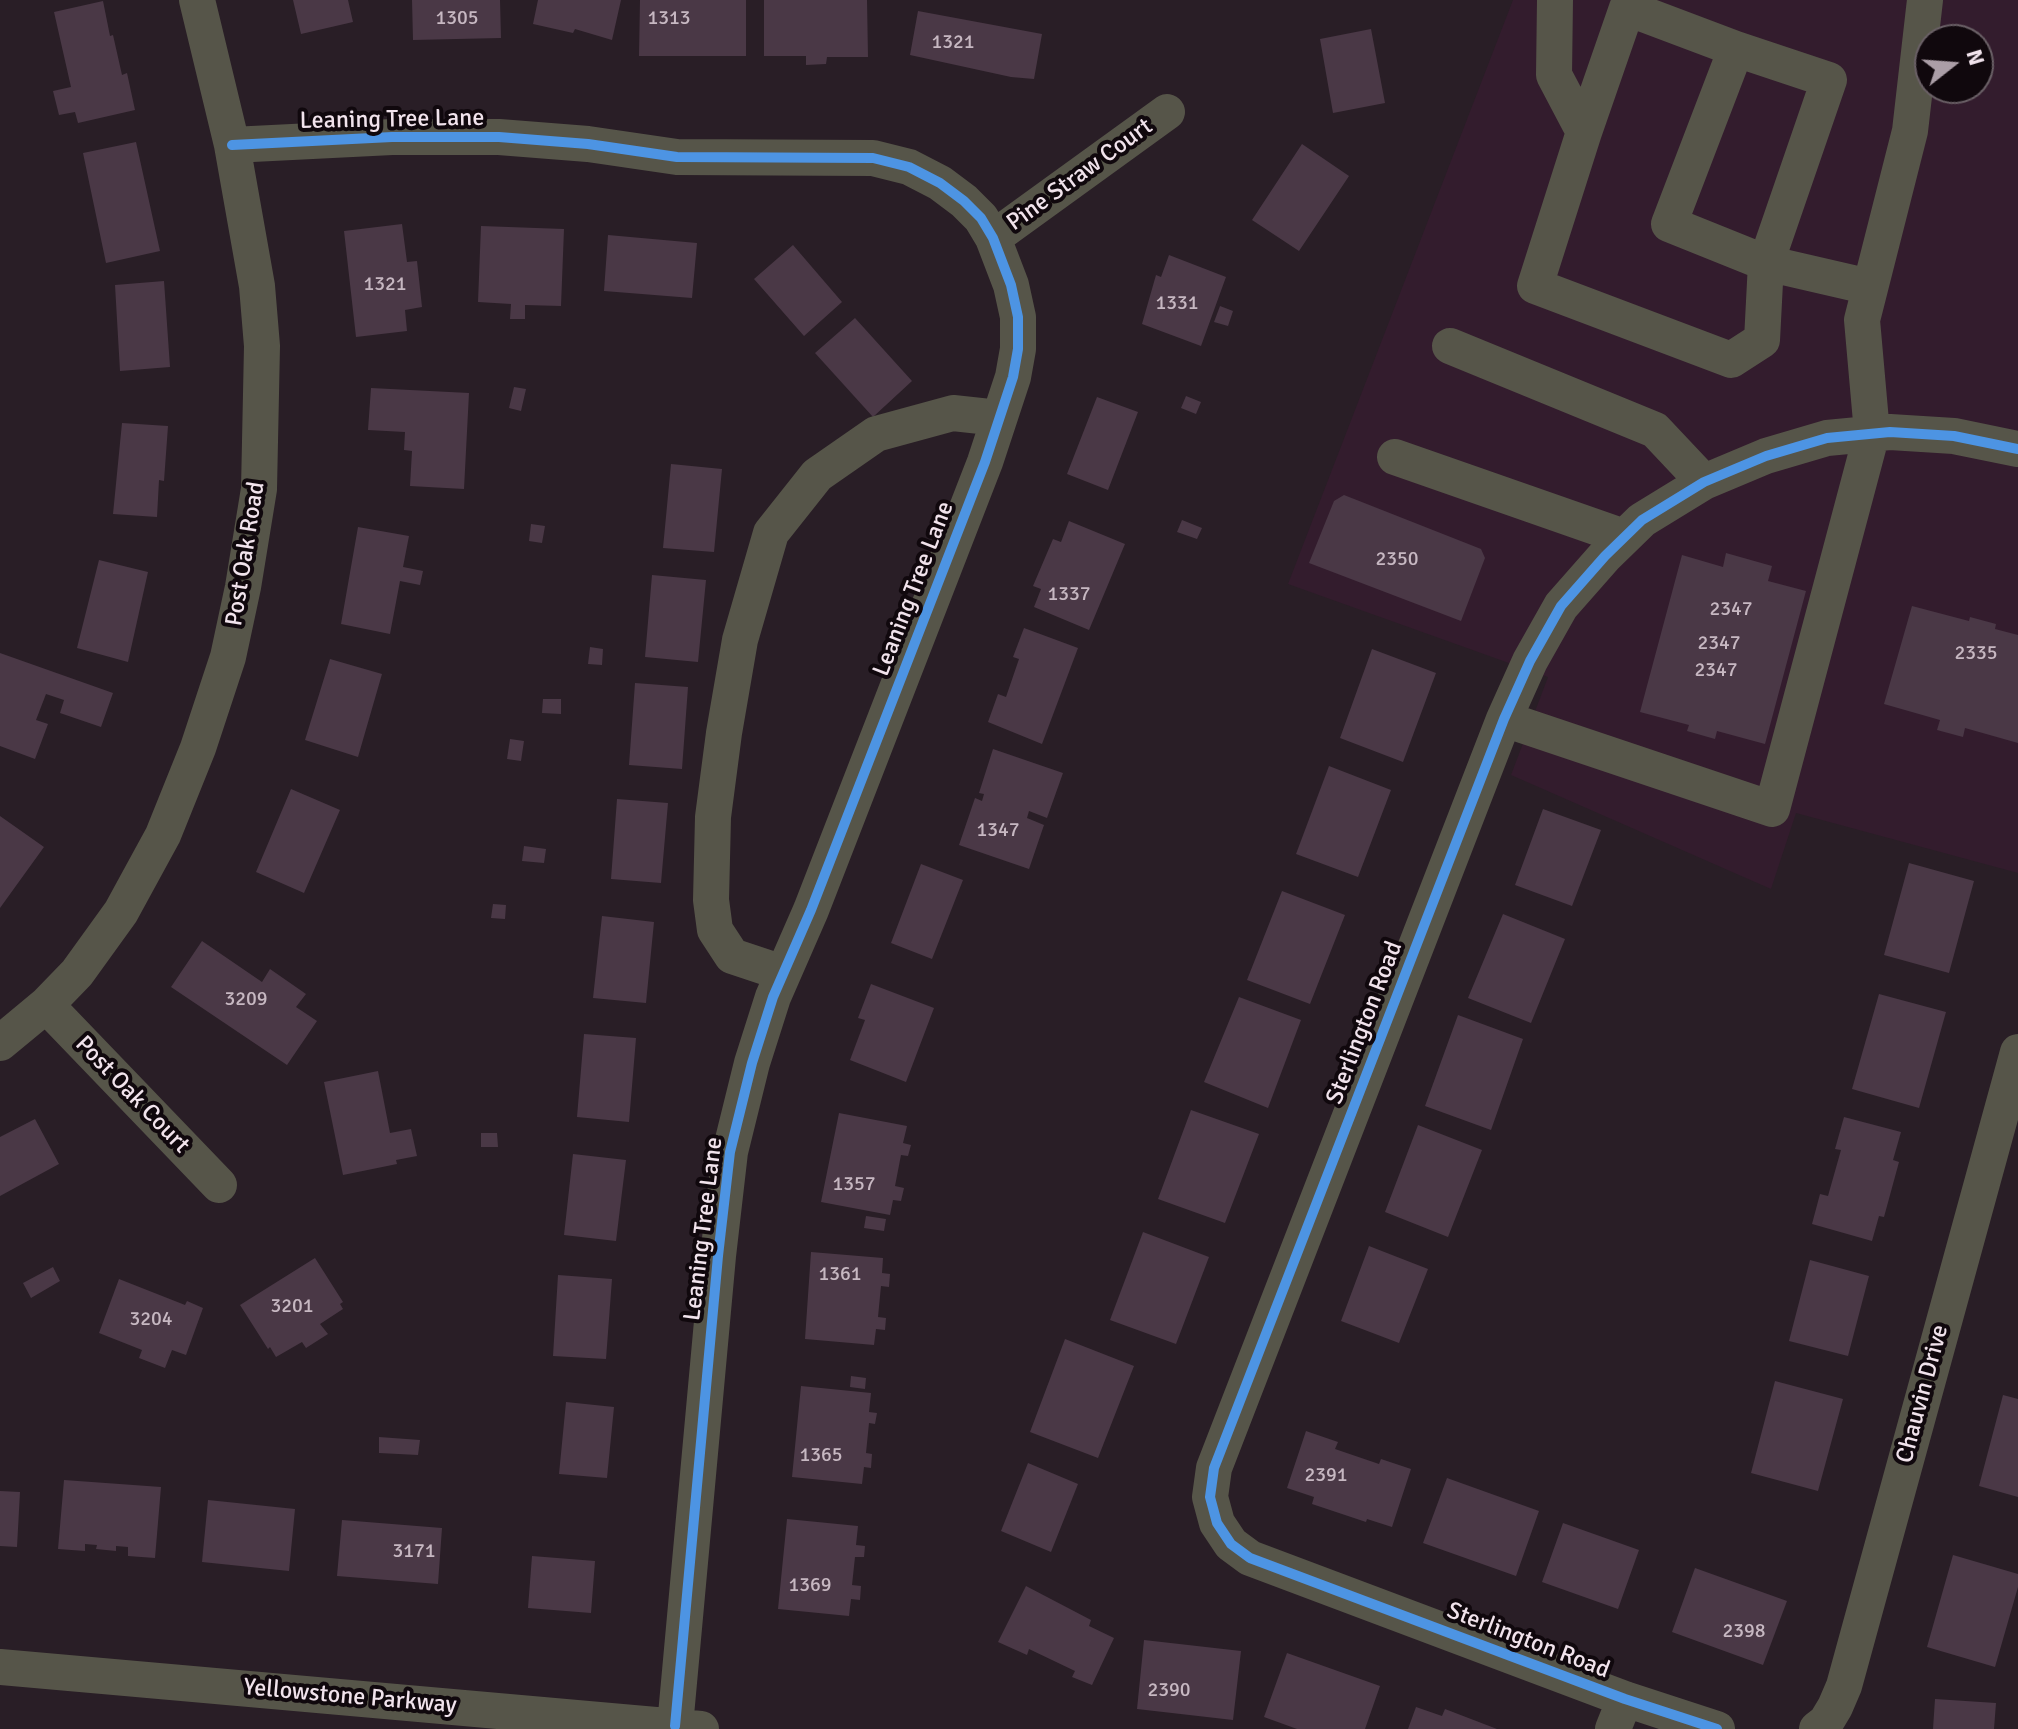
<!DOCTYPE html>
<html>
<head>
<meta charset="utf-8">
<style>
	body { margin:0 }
	#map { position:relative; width:2018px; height:1729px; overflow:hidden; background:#291e26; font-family:Signika,sans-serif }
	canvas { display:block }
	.north { position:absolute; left:1914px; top:24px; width:80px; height:80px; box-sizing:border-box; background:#10080d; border:2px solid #6a6066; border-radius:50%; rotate:73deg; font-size:22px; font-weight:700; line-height:32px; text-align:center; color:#f1e3ec }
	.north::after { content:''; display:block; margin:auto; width:28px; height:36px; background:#ab9ea7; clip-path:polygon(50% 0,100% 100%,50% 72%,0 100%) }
</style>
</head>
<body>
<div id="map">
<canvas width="2018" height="1729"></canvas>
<div class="north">N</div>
</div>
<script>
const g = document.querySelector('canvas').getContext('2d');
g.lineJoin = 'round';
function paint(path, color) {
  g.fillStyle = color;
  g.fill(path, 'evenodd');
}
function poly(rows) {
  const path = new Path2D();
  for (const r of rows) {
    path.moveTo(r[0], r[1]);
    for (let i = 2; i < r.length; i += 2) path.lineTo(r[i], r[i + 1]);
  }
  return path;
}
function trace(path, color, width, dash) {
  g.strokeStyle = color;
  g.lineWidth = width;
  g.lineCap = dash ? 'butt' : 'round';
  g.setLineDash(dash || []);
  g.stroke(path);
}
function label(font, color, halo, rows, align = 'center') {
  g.font = font + ' Signika,sans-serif';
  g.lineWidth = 8;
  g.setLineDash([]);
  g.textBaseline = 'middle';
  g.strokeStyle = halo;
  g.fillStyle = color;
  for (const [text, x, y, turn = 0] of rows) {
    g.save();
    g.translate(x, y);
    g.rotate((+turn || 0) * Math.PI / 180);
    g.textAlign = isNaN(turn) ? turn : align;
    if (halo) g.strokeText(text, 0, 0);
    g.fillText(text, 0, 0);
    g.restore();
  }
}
paint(poly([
	[1513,0,2018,0,2018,873,1796,813,1771,889,1511,775,1548,677,1288,584],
	[1930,40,1978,40,1978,88,1930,88]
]), '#331c2d');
paint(poly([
	[293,0,348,0,353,22,301,34],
	[412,0,500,0,501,38,413,40],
	[538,0,621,0,612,40,575,29,573,33,533,24],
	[640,0,746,0,746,56,639,56],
	[764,0,867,0,868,57,827,57,826,64,806,65,806,56,764,56],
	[103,1,110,36,113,35,122,75,127,73,135,110,78,123,75,112,59,115,53,91,71,87,54,12],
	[918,11,1042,34,1034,79,1011,77,910,55],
	[1371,29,1385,103,1333,113,1320,39],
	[136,142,160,251,106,263,83,153],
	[1302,144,1349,176,1299,251,1252,220],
	[402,224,407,262,417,261,422,307,405,310,407,331,356,337,344,231],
	[481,226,564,229,561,306,525,305,525,319,510,319,511,304,478,302],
	[608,235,697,243,692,298,604,291],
	[793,245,842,302,804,336,754,279],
	[1169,255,1226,277,1201,346,1142,324,1156,275,1161,277],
	[164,281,170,367,120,371,115,285],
	[1220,306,1233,311,1228,326,1214,322],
	[855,318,912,381,873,417,815,353],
	[514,387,526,389,521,411,509,408],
	[371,388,469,393,464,489,410,486,412,451,404,450,405,432,368,430],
	[1186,396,1201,402,1196,414,1181,408],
	[1097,397,1138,412,1108,490,1067,474],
	[122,423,168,426,164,481,159,480,157,517,113,514],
	[671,464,722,469,714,552,663,548],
	[1344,495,1481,549,1485,558,1461,621,1309,563,1334,501],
	[1182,520,1202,528,1197,539,1177,532],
	[1069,521,1125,544,1089,630,1034,607,1041,589,1033,586,1053,539,1061,542],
	[531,524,545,526,542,543,529,541],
	[358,527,409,536,403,567,423,571,420,585,400,581,390,634,341,624],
	[1726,553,1772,566,1768,581,1806,591,1765,744,1717,731,1715,739,1687,731,1689,725,1640,712,1682,555,1723,567],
	[99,560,148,572,128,662,77,648],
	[652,575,706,580,698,662,645,657],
	[1912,606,1969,621,1970,617,1996,624,1995,629,2018,635,2018,743,1965,728,1963,737,1937,730,1940,720,1884,704],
	[1024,628,1078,648,1042,744,988,722,998,694,1006,697,1019,659,1013,657],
	[590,647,603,649,602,665,588,664],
	[1372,649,1436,673,1403,762,1340,738],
	[0,653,113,693,101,727,60,713,64,700,46,694,36,720,48,724,35,759,0,746],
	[330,659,382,674,358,757,305,740],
	[635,683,688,687,682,769,629,765],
	[543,699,561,699,561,714,542,713],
	[510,739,524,741,521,761,507,759],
	[993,749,1063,773,1047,818,1029,811,1027,818,1044,825,1029,869,959,845,975,798,982,801,984,794,979,793],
	[1329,766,1391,790,1358,877,1296,854],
	[291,789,340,810,304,893,256,872],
	[617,799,668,803,661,883,611,879],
	[1543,809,1601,830,1572,906,1515,885],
	[0,816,44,847,0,908],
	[524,846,546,849,544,863,522,861],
	[1909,863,1974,881,1949,973,1884,955],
	[921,864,963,880,932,959,891,943],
	[1282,891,1345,915,1310,1004,1247,980],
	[493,904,506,905,505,919,491,918],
	[1503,914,1565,939,1531,1023,1468,998],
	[602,916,654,922,646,1003,593,998],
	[202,941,262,982,270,969,306,994,296,1007,317,1021,287,1065,171,987],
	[871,984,934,1008,906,1082,850,1060,865,1020,858,1018],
	[1879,994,1946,1012,1919,1108,1852,1089],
	[1239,997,1301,1020,1268,1108,1204,1082],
	[1458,1015,1523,1039,1491,1130,1425,1106],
	[584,1034,636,1038,629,1122,577,1117],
	[378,1071,390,1133,411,1129,417,1156,396,1160,397,1164,343,1175,324,1082],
	[1191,1110,1259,1134,1225,1223,1158,1199],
	[839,1113,907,1126,903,1143,911,1145,908,1156,901,1155,895,1186,904,1188,901,1201,893,1200,890,1215,821,1202],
	[1844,1117,1901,1132,1893,1160,1899,1162,1884,1217,1879,1216,1872,1241,1812,1224,1820,1194,1828,1196,1841,1150,1835,1149],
	[35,1119,59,1164,0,1196,0,1137],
	[1418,1125,1482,1150,1448,1237,1385,1212],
	[481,1133,497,1133,498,1147,481,1147],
	[573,1154,626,1160,616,1241,564,1235],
	[866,1216,886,1219,884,1231,864,1228],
	[1143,1232,1209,1257,1176,1344,1110,1320],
	[1369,1246,1428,1269,1399,1343,1341,1321],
	[811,1252,883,1258,882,1273,890,1274,889,1287,881,1286,878,1317,886,1318,885,1330,876,1329,874,1345,805,1339],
	[315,1258,343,1302,340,1304,343,1309,320,1324,328,1334,306,1348,302,1342,276,1357,270,1347,268,1349,240,1305],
	[1810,1260,1869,1276,1848,1356,1789,1341],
	[53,1267,60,1281,31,1298,23,1283],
	[558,1275,612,1279,606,1359,553,1356],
	[119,1279,185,1305,187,1301,203,1308,186,1355,172,1350,165,1368,139,1358,142,1350,99,1333],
	[1065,1339,1134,1366,1098,1458,1030,1432],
	[851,1376,866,1378,865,1389,850,1387],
	[1775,1381,1843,1399,1818,1491,1751,1473],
	[801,1386,871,1393,869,1412,877,1413,875,1424,869,1423,866,1453,872,1454,871,1468,864,1467,862,1484,792,1477],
	[2003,1395,2018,1399,2018,1497,1979,1486],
	[566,1402,614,1407,607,1478,559,1474],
	[1306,1431,1338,1442,1335,1449,1379,1464,1381,1459,1411,1469,1392,1527,1367,1519,1366,1522,1312,1504,1314,1497,1287,1488],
	[379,1437,420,1440,418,1455,379,1453],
	[1028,1463,1078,1484,1051,1552,1001,1531],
	[1447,1478,1539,1511,1516,1576,1423,1543],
	[64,1480,161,1487,155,1558,128,1556,128,1547,116,1546,116,1551,96,1549,97,1545,85,1544,85,1551,58,1549],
	[0,1491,20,1492,17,1547,0,1546],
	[208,1500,295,1509,289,1571,202,1562],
	[787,1519,858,1526,856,1545,865,1546,864,1557,855,1557,852,1585,861,1586,860,1600,851,1599,849,1616,778,1609],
	[342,1520,442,1528,438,1584,337,1576],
	[1563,1523,1639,1550,1618,1609,1542,1582],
	[1953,1555,2018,1574,2018,1587,1995,1667,1927,1647],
	[532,1556,595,1561,591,1613,528,1608],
	[1695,1568,1787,1601,1763,1665,1672,1632],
	[1026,1586,1091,1620,1089,1626,1114,1638,1092,1685,1072,1677,1075,1671,1029,1649,1027,1655,998,1642],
	[1144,1640,1241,1651,1233,1720,1137,1709],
	[1287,1653,1380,1686,1365,1729,1297,1729,1264,1717],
	[1935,1699,1996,1703,1994,1729,1933,1729],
	[1416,1707,1442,1716,1445,1709,1497,1729,1408,1729]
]), '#4a3846');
trace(poly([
	[1555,0,1554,75,1584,132],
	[1736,49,1829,80,1766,263,1762,340,1731,360,1535,286,1584,132,1627,8,1736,49,1669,224,1766,263,1870,287],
	[232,145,392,137,499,137,588,144,677,157,873,158,909,167,940,183,964,201,981,218,993,238,1011,285,1018,317,1018,349,1013,377,985,462,811,910,773,997,752,1063,730,1152,718,1256,675,1726],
	[993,238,1167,112],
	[1450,346,1655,430,1704,482],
	[1395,457,1624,537],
	[1504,719,1772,809,1872,433,1862,320,1910,131,1925,0],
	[783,973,732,956,715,930,711,900,713,817,724,733,740,640,771,533,817,475,876,434,953,413,999,418],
	[46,1005,219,1185],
	[0,1043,46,1005,77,973,121,912,163,835,198,748,228,657,243,587,259,489,262,346,257,286,232,145,197,0],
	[0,1667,701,1729],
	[1613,1729,1625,1699],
	[1717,1729,1625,1699,1250,1558,1231,1544,1217,1523,1210,1497,1214,1468,1504,719,1530,661,1561,606,1605,556,1642,520,1704,482,1766,456,1827,438,1890,432,1954,436,2018,449],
	[1817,1729,1826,1722,1835,1707,1844,1686,2018,1052]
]), '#565549', 36);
trace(poly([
	[232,145,392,137,499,137,588,144,677,157,873,158,909,167,940,183,964,201,981,218,993,238,1011,285,1018,317,1018,349,1013,377,985,462,811,910,773,997,752,1063,730,1152,718,1256,675,1726],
	[1717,1729,1625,1699,1250,1558,1231,1544,1217,1523,1210,1497,1214,1468,1504,719,1530,661,1561,606,1605,556,1642,520,1704,482,1766,456,1827,438,1890,432,1954,436,2018,449]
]), '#4d94e3', 10);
label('20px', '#c7b8c2', null, [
	["1305",457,19],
	["1313",669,19],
	["1321",953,43],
	["1321",385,285],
	["1331",1177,304],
	["2350",1397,560],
	["1337",1069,595],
	["2347",1731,610],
	["2347",1719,644],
	["2335",1976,654],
	["2347",1716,671],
	["1347",998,831],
	["3209",246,1000],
	["1357",854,1185],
	["1361",840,1275],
	["3201",292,1307],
	["3204",151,1320],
	["1365",821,1456],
	["2391",1326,1476],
	["3171",414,1552],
	["1369",810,1586],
	["2398",1744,1632],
	["2390",1169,1691]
]);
label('24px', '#f1e3ec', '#10080d', [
	["Leaning Tree Lane",392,120,-1],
	["Pine Straw Court",1080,175,-36],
	["Post Oak Road",246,554,-81],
	["Leaning Tree Lane",914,589,-69],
	["Sterlington Road",1365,1023,-69],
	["Post Oak Court",132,1095,46],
	["Leaning Tree Lane",704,1229,-83],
	["Chauvin Drive",1923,1394,-75],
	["Sterlington Road",1528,1641,21],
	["Yellowstone Parkway",350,1697,5]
]);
</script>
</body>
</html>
